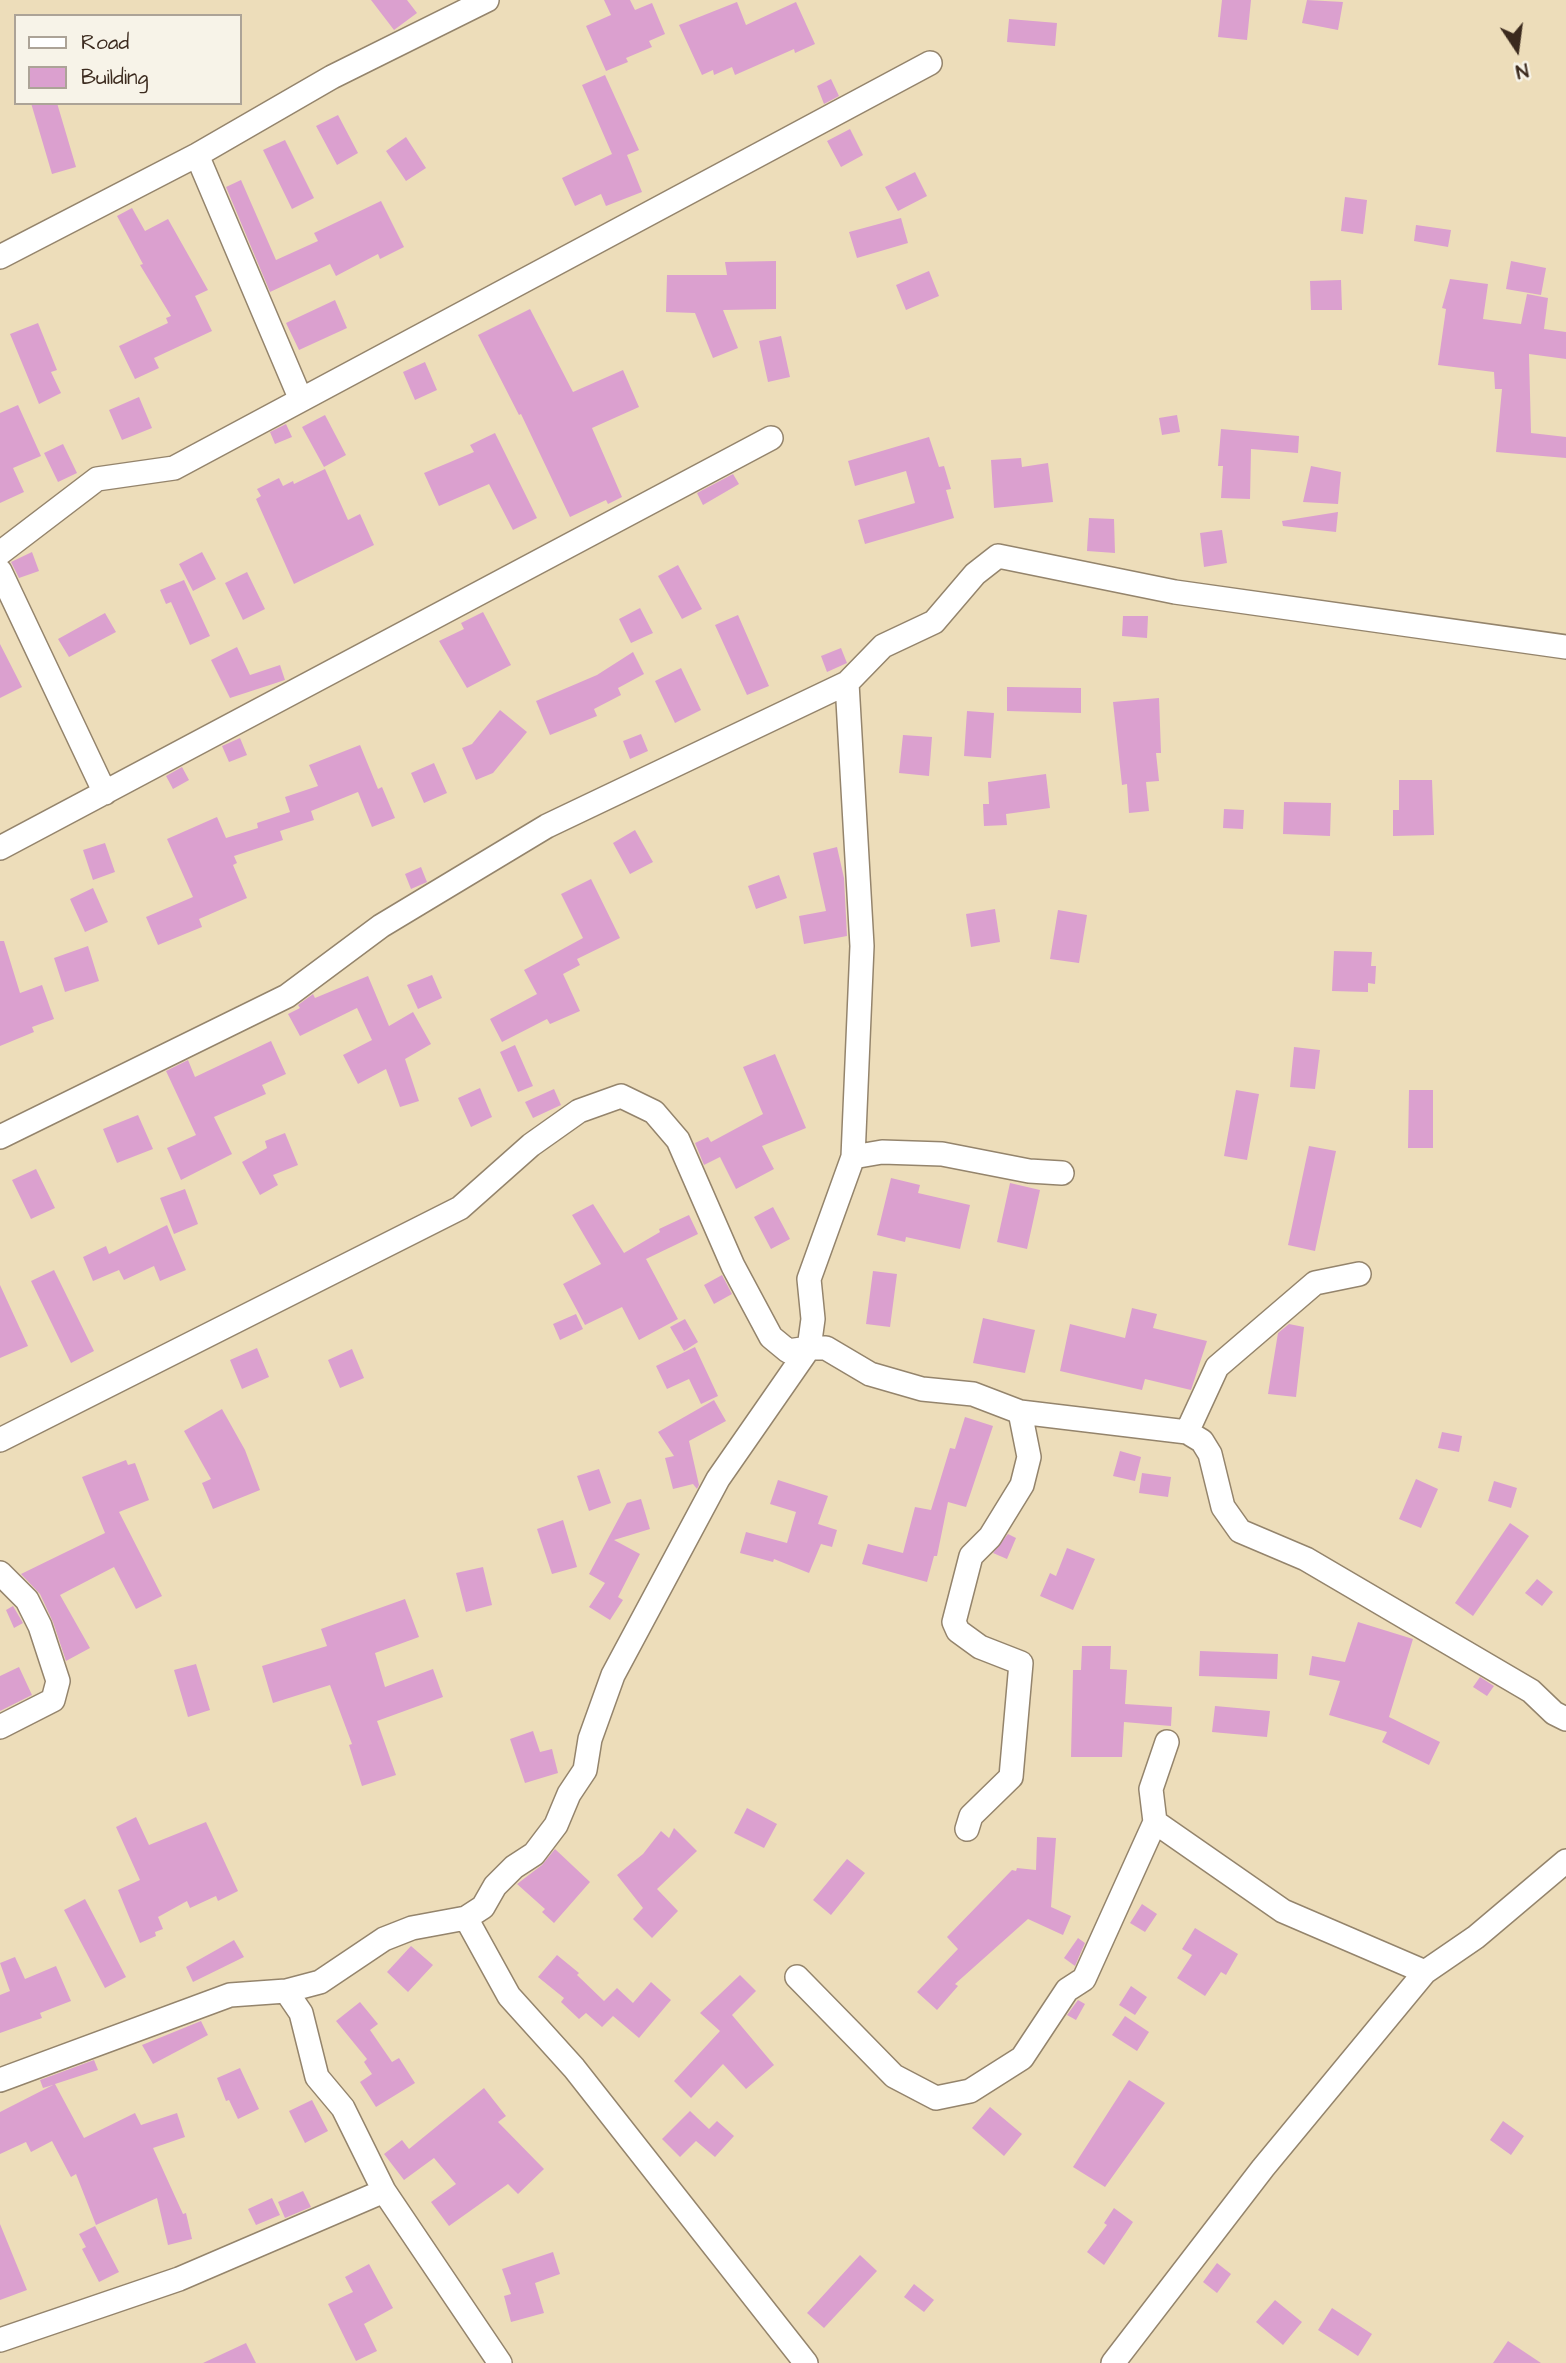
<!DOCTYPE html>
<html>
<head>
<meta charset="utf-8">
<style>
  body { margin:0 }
  #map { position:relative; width:1566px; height:2363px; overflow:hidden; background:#edddba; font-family:"Architects Daughter",sans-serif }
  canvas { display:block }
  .legend { position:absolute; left:14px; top:14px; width:228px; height:91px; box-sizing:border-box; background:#f7f3e8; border:2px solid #aca397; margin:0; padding:9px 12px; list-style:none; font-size:21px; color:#3b2a1e }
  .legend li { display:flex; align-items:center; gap:14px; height:35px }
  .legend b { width:35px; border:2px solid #aca397 }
  .north { position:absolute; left:1482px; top:14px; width:70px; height:70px; -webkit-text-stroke:5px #f7f3e8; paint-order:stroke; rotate:167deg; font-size:19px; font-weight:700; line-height:28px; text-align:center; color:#3b2a1e }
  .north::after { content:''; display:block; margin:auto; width:24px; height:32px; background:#3b2a1e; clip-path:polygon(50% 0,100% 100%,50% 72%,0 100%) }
</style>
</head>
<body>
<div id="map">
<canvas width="1566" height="2363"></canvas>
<ul class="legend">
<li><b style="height:9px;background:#fff"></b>Road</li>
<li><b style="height:19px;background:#dba0cf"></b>Building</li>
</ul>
<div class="north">N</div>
</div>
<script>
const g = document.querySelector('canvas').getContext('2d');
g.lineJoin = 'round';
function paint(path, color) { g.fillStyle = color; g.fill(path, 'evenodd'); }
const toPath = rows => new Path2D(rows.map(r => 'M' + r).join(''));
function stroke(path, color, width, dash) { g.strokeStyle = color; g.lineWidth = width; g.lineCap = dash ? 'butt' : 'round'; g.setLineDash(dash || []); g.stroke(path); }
paint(toPath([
  [371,0,407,0,417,13,394,30],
  [604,0,630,0,635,10,652,3,665,34,649,41,652,47,626,58,628,62,606,71,586,26,611,15],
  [1222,0,1251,0,1247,40,1218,37],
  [1307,0,1343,2,1338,30,1302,23],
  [737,2,746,25,796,2,815,44,795,53,794,49,735,75,732,67,714,75,713,70,702,75,679,25],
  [1009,19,1057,23,1055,46,1007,42],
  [605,75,639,150,627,155,642,192,606,206,601,194,575,206,562,178,612,154,582,85],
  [831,79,839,96,824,104,817,86],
  [31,103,57,103,76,167,52,174],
  [338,115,358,153,337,165,316,126],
  [850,129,863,155,841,167,827,141],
  [406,137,426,168,406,181,386,151],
  [285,140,314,198,292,209,263,150],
  [915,172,927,196,898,211,885,187],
  [241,180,276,260,318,241,314,233,381,201,404,247,380,259,378,254,336,276,330,264,270,292,226,187],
  [1345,197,1367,200,1363,234,1341,231],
  [132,208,145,231,168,219,208,290,195,296,212,331,154,358,159,368,135,379,119,346,168,323,166,318,171,316,140,265,143,264,117,216],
  [901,218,908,243,857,258,849,232],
  [1416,225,1451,230,1448,247,1414,241],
  [776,261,776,309,723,310,738,348,713,358,695,313,666,312,667,275,727,275,725,262],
  [1511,261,1546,268,1541,295,1506,289],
  [929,271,939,296,906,310,896,285],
  [1450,279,1488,284,1483,319,1521,324,1527,294,1548,298,1544,329,1566,332,1566,359,1529,354,1531,433,1566,437,1566,458,1496,452,1502,389,1495,389,1494,372,1438,365,1446,309,1442,308],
  [1341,280,1342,310,1311,310,1310,281],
  [335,300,347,328,299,350,286,323],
  [530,309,573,392,623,370,639,407,592,428,622,497,608,504,606,500,570,517,521,414,519,415,478,335],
  [38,323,57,370,51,372,61,393,39,404,10,334],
  [781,336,790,377,768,382,759,341],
  [425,362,437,390,415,400,403,372],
  [139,397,152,428,122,440,109,410],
  [18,405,41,456,13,468,24,492,0,503,0,413],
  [325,415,346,455,324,467,302,427],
  [1177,415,1180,432,1162,435,1159,418],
  [286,424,292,437,275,444,270,432],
  [1221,429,1299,436,1298,453,1251,449,1250,499,1221,498,1223,466,1218,466],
  [495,433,537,518,513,530,489,484,439,506,424,473,474,452,470,445],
  [929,437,939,467,944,466,951,489,946,490,954,518,865,544,858,520,915,503,906,471,855,486,848,461],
  [63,444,77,473,58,482,44,453],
  [1021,458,1022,467,1048,463,1053,502,994,508,991,460],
  [1311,466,1341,472,1338,504,1303,502],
  [325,469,348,520,360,514,374,545,294,584,256,499,261,496,257,489,279,478,283,486,293,481,294,484],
  [733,474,739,484,703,505,697,493],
  [1338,512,1336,532,1283,526,1282,521],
  [1089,518,1114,519,1115,553,1087,551],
  [1222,530,1227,563,1204,567,1200,533],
  [32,552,39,571,19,578,11,562],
  [202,552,216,579,193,591,179,564],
  [678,565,702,609,682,619,658,576],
  [247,572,265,609,243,620,225,583],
  [184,580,210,636,190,645,171,602,166,604,160,590],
  [640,608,653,633,631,643,619,619],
  [483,612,511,665,467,688,439,641,464,629,461,623],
  [105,613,116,632,69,657,58,639],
  [738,615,769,686,747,695,715,625],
  [1123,616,1148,616,1147,638,1122,636],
  [0,644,22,687,0,698],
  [237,647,250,675,280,665,285,680,230,698,211,660],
  [841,648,847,663,827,672,821,656],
  [633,652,644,674,618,688,621,695,594,709,597,716,550,735,536,701,597,675],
  [681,668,701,710,675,723,655,681],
  [1007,687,1081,688,1081,713,1007,711],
  [1159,698,1161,753,1156,753,1159,781,1146,782,1149,811,1129,813,1127,784,1122,785,1113,702],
  [500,710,527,732,493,773,476,780,462,748,472,744],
  [967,711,994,713,991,758,964,756],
  [641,734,648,751,630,759,623,741],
  [903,735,932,737,929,776,899,773],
  [240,738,247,755,229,762,222,746],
  [360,745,378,789,382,787,395,818,372,827,358,792,311,811,314,820,280,831,283,840,234,856,237,863,233,865,247,898,199,919,202,927,158,945,146,917,193,897,167,839,217,817,226,838,258,828,257,823,290,812,285,797,318,786,309,765],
  [434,763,447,793,424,803,411,773],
  [182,767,189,780,173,789,166,776],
  [1046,774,1050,808,1006,814,1007,825,984,826,983,804,989,804,988,782],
  [1399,780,1432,780,1434,835,1393,836,1393,810,1399,810],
  [1284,802,1331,803,1330,836,1283,834],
  [1224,809,1244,810,1243,829,1223,828],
  [635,830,653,862,630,874,613,843],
  [105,843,115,872,93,880,83,850],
  [837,847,844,878,847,936,804,944,799,916,826,911,813,853],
  [421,867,427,882,411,889,405,874],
  [779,875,787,898,756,909,748,886],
  [591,879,620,938,577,959,580,965,563,974,580,1011,550,1024,547,1019,502,1042,490,1019,537,994,524,970,583,938,561,894],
  [93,888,108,922,85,932,70,899],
  [995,909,1000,942,971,947,966,914],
  [1058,910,1087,915,1079,963,1050,959],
  [0,941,4,941,20,993,42,985,54,1019,32,1027,34,1032,0,1046],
  [88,946,99,981,65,992,54,958],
  [1334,951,1372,952,1371,966,1376,966,1375,984,1368,983,1368,992,1332,991],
  [432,975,442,998,418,1009,407,985],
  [368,976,389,1026,413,1012,431,1044,405,1059,419,1101,400,1107,386,1069,358,1084,343,1055,372,1040,357,1008,300,1036,288,1014,300,1008,298,1005,313,994,315,998],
  [271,1041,286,1074,262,1085,266,1094,214,1117,232,1154,181,1180,167,1148,196,1135,166,1071,188,1060,195,1077],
  [515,1045,533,1086,518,1092,500,1052],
  [1294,1047,1320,1050,1315,1089,1290,1087],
  [775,1054,806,1128,762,1146,774,1169,736,1189,720,1157,704,1165,695,1143,708,1137,711,1142,763,1114,743,1067],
  [480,1088,492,1117,471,1127,458,1098],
  [554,1089,561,1105,533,1118,525,1102],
  [1236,1090,1259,1094,1247,1160,1224,1156],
  [1409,1090,1433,1090,1433,1148,1408,1148],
  [138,1115,153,1149,117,1163,103,1129],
  [285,1133,298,1165,273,1175,278,1185,260,1195,242,1162,267,1148,265,1141],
  [1309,1146,1336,1151,1315,1251,1288,1245],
  [36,1169,55,1208,31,1219,12,1180],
  [891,1178,920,1185,918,1193,970,1205,960,1249,906,1237,905,1242,877,1235],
  [1010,1183,1040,1190,1027,1249,997,1242],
  [185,1189,198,1224,174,1234,160,1198],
  [593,1204,624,1253,660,1232,659,1229,689,1215,698,1234,646,1259,678,1319,639,1340,622,1307,585,1325,563,1284,601,1264,572,1215],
  [773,1207,790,1239,771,1249,754,1217],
  [167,1225,186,1270,160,1281,154,1266,124,1280,119,1270,93,1281,83,1257,106,1246,109,1254],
  [54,1270,94,1351,71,1363,31,1281],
  [873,1271,897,1274,890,1327,866,1324],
  [722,1275,732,1294,714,1304,704,1285],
  [0,1285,28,1346,0,1358],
  [1132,1308,1157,1314,1153,1328,1207,1341,1191,1390,1145,1379,1142,1390,1060,1371,1070,1324,1125,1338],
  [576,1314,583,1329,560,1340,553,1324],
  [983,1318,1035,1330,1025,1373,973,1363],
  [685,1319,698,1342,684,1351,670,1327],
  [1289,1324,1304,1327,1296,1397,1268,1394,1278,1333],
  [695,1347,718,1396,701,1404,689,1379,667,1389,656,1366],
  [257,1348,269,1377,242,1389,230,1360],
  [352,1349,364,1378,340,1388,328,1360],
  [714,1400,726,1421,689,1441,699,1485,697,1489,693,1484,673,1489,665,1458,674,1456,658,1432],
  [222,1409,245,1450,260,1490,213,1509,202,1483,211,1479,184,1431],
  [965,1417,993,1426,966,1507,948,1502,937,1556,934,1556,927,1582,862,1564,868,1544,903,1553,915,1507,931,1510,950,1448,955,1449],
  [1442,1432,1462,1436,1459,1452,1438,1448],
  [1120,1451,1141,1457,1135,1481,1113,1476],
  [126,1460,128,1465,135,1463,149,1500,119,1512,162,1596,136,1609,114,1567,60,1595,90,1648,66,1661,53,1622,40,1594,21,1574,105,1533,82,1477],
  [599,1469,611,1503,589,1511,577,1476],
  [1142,1473,1171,1477,1168,1497,1139,1493],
  [1416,1479,1438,1489,1421,1528,1399,1519],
  [778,1480,828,1496,818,1524,837,1530,832,1547,821,1544,809,1573,774,1559,773,1562,740,1553,746,1532,787,1543,796,1512,770,1504],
  [1494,1481,1517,1488,1511,1508,1488,1501],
  [641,1499,650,1529,614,1540,640,1554,618,1597,623,1600,610,1620,589,1607,605,1583,589,1574,627,1503],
  [563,1520,577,1567,552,1574,537,1529],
  [1510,1523,1529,1536,1473,1616,1455,1603],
  [1008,1534,1016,1538,1007,1559,993,1553],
  [1067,1548,1095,1559,1073,1610,1040,1596,1050,1573,1056,1576],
  [483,1567,492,1605,466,1612,456,1573],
  [1537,1579,1553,1592,1542,1606,1525,1593],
  [405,1599,419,1637,375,1653,385,1687,433,1669,443,1697,377,1721,396,1775,362,1786,349,1745,352,1744,330,1685,273,1703,262,1666,327,1646,321,1629],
  [13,1606,23,1623,14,1628,6,1610],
  [1358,1622,1413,1639,1389,1717,1440,1742,1429,1765,1382,1742,1387,1732,1329,1715,1340,1681,1309,1675,1312,1656,1345,1662],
  [1082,1646,1111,1646,1110,1669,1127,1670,1125,1704,1172,1707,1171,1726,1124,1722,1122,1757,1071,1757,1073,1670,1081,1670],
  [1200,1651,1278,1654,1277,1679,1199,1676],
  [196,1664,210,1710,188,1717,174,1670],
  [19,1667,32,1695,0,1711,0,1676],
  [1480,1677,1494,1686,1487,1696,1473,1687],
  [1215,1706,1270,1711,1267,1737,1212,1732],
  [533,1731,540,1752,552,1749,558,1773,525,1783,510,1739],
  [747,1808,777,1824,764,1848,734,1833],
  [136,1817,149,1845,206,1822,238,1891,218,1901,216,1896,190,1908,187,1901,158,1917,163,1929,155,1932,156,1936,140,1943,118,1890,140,1880,116,1827],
  [674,1828,697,1851,657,1889,678,1911,652,1938,633,1919,643,1908,617,1875,643,1854,661,1831,669,1838],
  [1037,1837,1056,1838,1051,1907,1071,1916,1063,1935,1028,1919,955,1984,958,1986,937,2010,917,1992,958,1949,947,1937,1012,1870,1016,1871,1017,1868,1036,1870],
  [555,1849,590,1882,554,1923,542,1912,545,1909,517,1884,542,1865],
  [847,1859,865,1873,831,1915,813,1900],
  [85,1899,126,1977,105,1988,64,1910],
  [1142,1904,1157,1914,1145,1932,1130,1923],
  [1195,1928,1238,1954,1226,1975,1221,1972,1205,1996,1177,1978,1192,1955,1182,1949],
  [1078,1938,1085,1943,1075,1966,1064,1958],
  [234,1940,244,1957,193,1982,186,1967],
  [411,1946,433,1965,408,1992,387,1972],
  [557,1955,579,1973,577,1975,604,2001,617,1988,633,2003,651,1982,671,2000,639,2038,613,2016,602,2027,586,2013,579,2019,561,2002,564,1998,538,1977],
  [15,1957,25,1979,56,1966,71,2001,40,2013,42,2018,0,2033,0,1995,10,1991,0,1963],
  [740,1975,756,1991,732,2015,774,2065,746,2089,723,2064,691,2098,674,2081,720,2031,700,2013],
  [1131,1986,1147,1997,1135,2015,1119,2005],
  [1078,2000,1085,2004,1076,2020,1067,2015],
  [360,2002,378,2024,370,2030,392,2062,399,2058,415,2083,376,2107,360,2082,372,2074,364,2062,367,2059,336,2021],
  [1125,2016,1149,2032,1137,2051,1112,2035],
  [201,2021,208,2035,153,2064,142,2045],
  [94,2060,98,2070,55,2084,84,2138,135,2113,141,2125,177,2113,185,2137,153,2148,183,2214,186,2213,192,2239,168,2245,157,2198,96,2225,76,2174,71,2177,52,2141,31,2152,26,2142,0,2154,0,2112,53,2085,43,2088,40,2080],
  [240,2068,259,2109,238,2119,229,2100,226,2101,217,2078],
  [1129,2080,1165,2103,1105,2187,1073,2167],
  [484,2088,506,2116,498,2122,544,2169,518,2194,508,2184,449,2226,431,2202,456,2184,434,2158,404,2180,384,2154,402,2140,409,2149],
  [312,2100,328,2131,305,2143,289,2111],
  [990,2107,1022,2134,1004,2156,972,2128],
  [690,2111,709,2129,717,2121,734,2136,715,2157,696,2141,680,2157,662,2139],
  [1503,2121,1524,2136,1511,2155,1490,2140],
  [303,2191,311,2207,285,2218,278,2202],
  [272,2198,280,2215,256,2225,248,2209],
  [1114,2208,1133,2222,1104,2265,1087,2252,1107,2225,1104,2223],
  [0,2224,27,2290,0,2300],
  [95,2226,119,2272,99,2282,82,2249,86,2247,79,2234],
  [553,2252,560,2274,535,2283,544,2313,511,2322,504,2296,511,2294,502,2269],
  [860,2255,877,2271,824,2328,807,2313],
  [1217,2263,1231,2274,1217,2293,1203,2282],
  [369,2264,393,2308,364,2324,377,2351,356,2361,328,2304,353,2292,345,2277],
  [914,2284,934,2300,924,2312,904,2297],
  [1275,2300,1302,2322,1283,2345,1256,2322],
  [1332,2308,1372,2334,1358,2356,1318,2330],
  [1508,2341,1541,2363,1493,2363],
  [246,2343,256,2363,203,2363]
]), '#dba0cf');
const minor = toPath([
  [197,155,301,400],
  [0,257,197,155,332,77,487,0],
  [0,553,97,479,174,468,930,63],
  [0,571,105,793],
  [847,683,862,946,853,1157,809,1279,813,1319,809,1348,826,1348,870,1374,922,1389,973,1394,1020,1412,1187,1432,1202,1441,1210,1454,1223,1507,1240,1531,1306,1559,1531,1691,1554,1713,1566,1719],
  [0,848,771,438],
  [0,1137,287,996,381,926,547,826,847,683,883,646,934,622,975,574,998,556,1175,592,1566,647],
  [853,1157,882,1152,942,1154,1029,1171,1062,1173],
  [1187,1432,1217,1367,1315,1283,1359,1274],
  [0,1440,460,1208,531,1145,579,1111,621,1096,654,1112,678,1140,733,1266,771,1337,788,1351,809,1348,718,1479,613,1675,590,1739,585,1770,569,1794,556,1825,534,1854,514,1867,495,1886,483,1907,466,1918,412,1928,384,1939,320,1982,286,1991,301,2013,317,2077,343,2108,384,2191,500,2363],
  [0,1573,27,1600,40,1626,58,1681,53,1700,0,1727],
  [1167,1742,1151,1789,1155,1822,1283,1911,1425,1972],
  [967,1829,971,1816,1011,1777,1021,1663,980,1647,958,1631,954,1622,971,1556,990,1537,1022,1485,1029,1457,1020,1412],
  [466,1918,509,1996,574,2068,806,2363],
  [797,1977,894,2076,936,2098,970,2091,1022,2058,1067,1990,1084,1979,1155,1822],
  [0,2080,230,1995,286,1991],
  [0,2340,179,2279,384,2191],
  [1113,2363,1263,2168,1425,1972,1476,1937,1566,1861]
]);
stroke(minor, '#94846c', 26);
stroke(minor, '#fff', 23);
</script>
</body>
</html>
